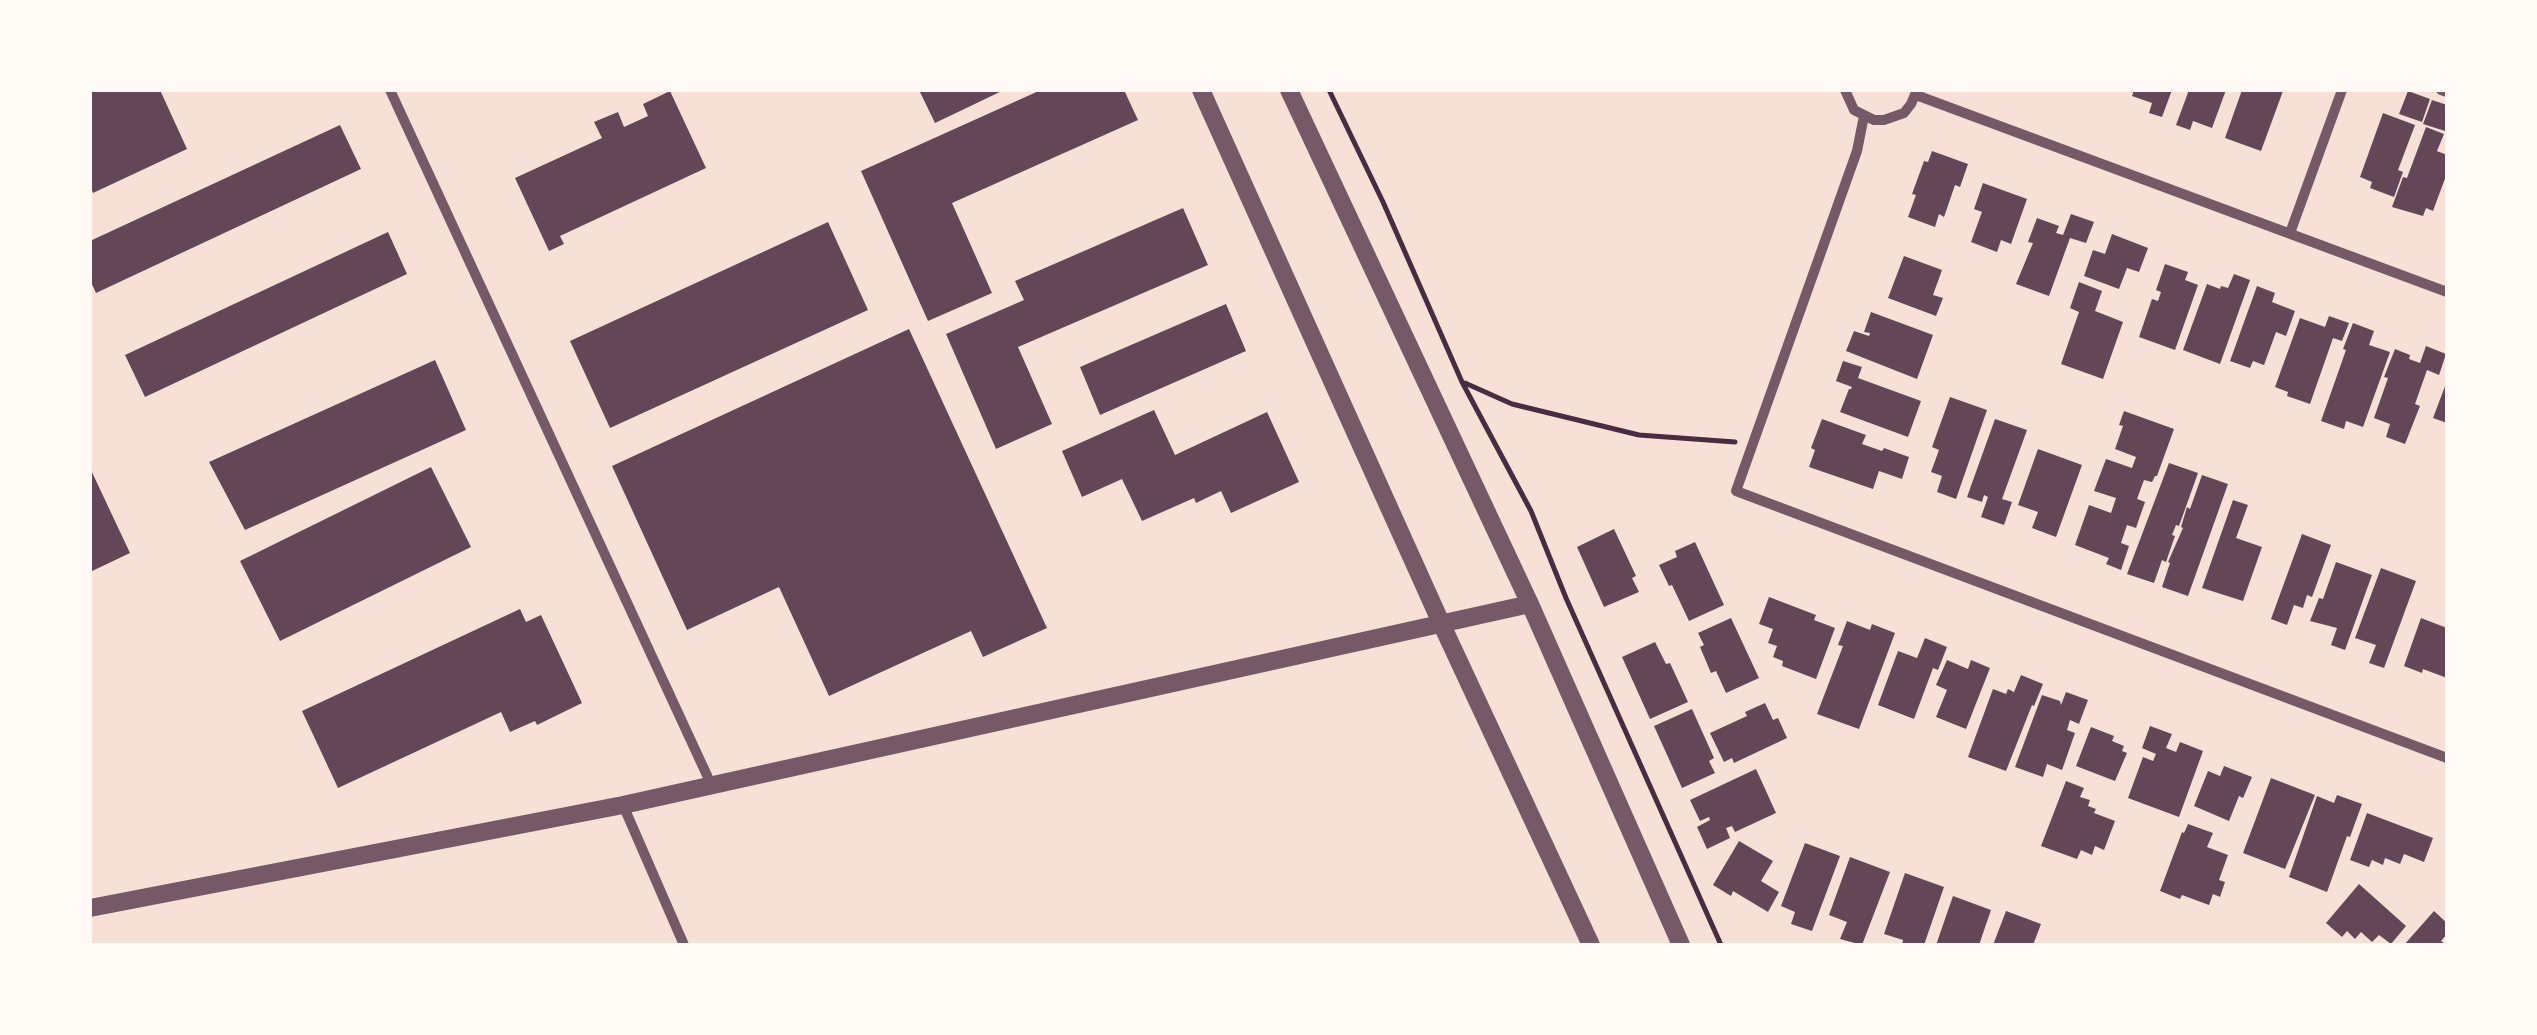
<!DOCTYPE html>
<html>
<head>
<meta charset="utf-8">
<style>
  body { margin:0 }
  #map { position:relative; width:2537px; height:1035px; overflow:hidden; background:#f7e1d7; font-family:"Source Sans 3",sans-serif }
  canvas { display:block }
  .frame { position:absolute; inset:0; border:92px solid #fffaf5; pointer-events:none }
</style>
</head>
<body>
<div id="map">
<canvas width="2537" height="1035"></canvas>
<div class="frame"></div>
</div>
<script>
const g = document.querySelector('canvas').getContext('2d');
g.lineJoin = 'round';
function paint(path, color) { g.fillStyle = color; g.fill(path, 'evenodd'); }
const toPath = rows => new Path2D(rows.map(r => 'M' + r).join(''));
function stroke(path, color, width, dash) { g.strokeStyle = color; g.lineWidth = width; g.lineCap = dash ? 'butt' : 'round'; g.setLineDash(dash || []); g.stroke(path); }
paint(toPath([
  [90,90,160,90,187,149,93,193,90,185],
  [919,90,1004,90,935,123],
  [1041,90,1124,90,1138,120,952,203,992,293,928,321,861,171],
  [2134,90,2172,90,2162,117,2149,113,2152,103,2132,96],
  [2189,90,2226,90,2212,128,2193,121,2190,130,2176,125],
  [2242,90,2283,91,2261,151,2225,138],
  [670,91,706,168,560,236,564,244,549,251,515,178,602,138,594,122,618,112,624,127,648,116,643,104],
  [2408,91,2430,99,2422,122,2399,114],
  [2432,100,2447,105,2445,131,2423,124],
  [2383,113,2415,125,2398,170,2403,172,2394,197,2370,188,2372,182,2360,177],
  [340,125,361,169,96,293,90,280,90,241],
  [2426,127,2444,134,2437,151,2447,155,2447,173,2433,211,2426,208,2423,216,2392,207,2403,177,2407,178],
  [1932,151,1968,164,1960,187,1955,185,1944,217,1939,214,1935,227,1908,217,1916,195,1912,194,1924,161,1928,162],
  [1983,183,2027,199,2011,244,2001,240,1997,252,1971,242,1982,212,1974,209],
  [1183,208,1208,265,1018,347,1052,424,996,449,946,334,1024,300,1015,281],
  [2071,214,2094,222,2086,243,2070,238,2049,296,2016,284,2033,243,2028,242,2037,218,2059,226,2056,233,2063,235],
  [828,222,868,310,610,428,570,341],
  [388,232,407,274,145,397,125,355],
  [2112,234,2148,248,2139,272,2127,268,2119,289,2084,276,2093,250,2105,254],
  [1904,256,1942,270,1933,295,1943,298,1936,316,1888,298],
  [2165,264,2188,272,2185,280,2198,285,2175,350,2139,337,2152,299,2158,301,2161,292,2156,290],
  [2234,274,2250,280,2220,364,2183,350,2207,284,2220,289,2221,286,2228,288],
  [2079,282,2102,291,2095,311,2123,322,2103,379,2061,364,2079,312,2070,308],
  [2257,286,2275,293,2272,302,2295,311,2286,336,2276,332,2264,365,2253,361,2250,368,2230,361],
  [1226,304,1246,351,1100,415,1080,367],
  [1871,312,1933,335,1917,379,1846,351,1854,331,1869,336,1870,333,1864,332],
  [2329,316,2349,323,2342,341,2333,338,2310,404,2287,396,2288,392,2275,387,2300,318,2325,327],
  [2353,323,2374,331,2369,345,2390,352,2363,427,2346,421,2344,429,2321,421,2346,350,2343,349],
  [909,329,1047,628,983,657,971,631,829,696,779,587,687,630,612,466],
  [2426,346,2446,354,2439,375,2427,370,2415,404,2420,406,2405,444,2386,437,2390,424,2374,418,2388,378,2384,377,2395,349,2410,355,2409,359,2420,363],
  [435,360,466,430,245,530,209,462],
  [1843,361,1862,367,1858,378,1921,401,1908,437,1840,412,1849,389,1851,389,1852,387,1836,381],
  [2447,381,2447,423,2433,418],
  [1950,397,1987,410,1956,499,1937,492,1942,476,1931,472,1939,450,1932,447],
  [1154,410,1175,455,1267,412,1299,482,1231,513,1221,491,1196,503,1194,498,1142,521,1122,479,1082,497,1062,451],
  [2124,411,2174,429,2157,476,2155,476,2152,482,2144,480,2137,499,2145,502,2136,528,2127,525,2121,543,2129,546,2121,570,2106,564,2109,558,2075,545,2089,505,2111,513,2116,498,2094,491,2106,459,2132,468,2136,457,2115,449,2123,426,2119,425],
  [1822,419,1866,435,1862,444,1882,451,1884,448,1909,457,1902,479,1879,471,1873,489,1809,467,1815,450,1811,448],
  [1995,419,2027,430,2002,499,2012,502,2004,525,1981,517,1988,497,1984,495,1982,502,1967,497],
  [2038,449,2082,465,2056,537,2032,528,2038,512,2018,505],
  [2169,463,2198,473,2179,526,2176,525,2172,535,2175,536,2166,562,2162,560,2154,583,2127,574],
  [431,467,471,547,280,641,240,561],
  [90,468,130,553,90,572],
  [2202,475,2228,484,2188,596,2162,587,2170,563,2168,562,2183,528,2181,527,2187,507,2190,509],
  [2233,500,2248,505,2236,538,2262,547,2243,601,2202,588],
  [1614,529,1636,576,1632,578,1639,592,1604,607,1577,547],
  [2302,534,2331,545,2312,597,2307,595,2303,608,2294,605,2287,625,2271,619],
  [1695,542,1724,605,1689,621,1672,585,1669,586,1659,565,1677,557,1675,551],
  [2336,562,2372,575,2345,650,2331,645,2337,628,2310,621,2319,598,2323,599],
  [2381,568,2416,581,2384,668,2369,663,2376,645,2355,638],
  [1769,597,1816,615,1814,620,1835,628,1816,679,1782,666,1783,661,1773,657,1777,646,1768,643,1773,629,1759,624],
  [520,609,526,622,541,615,582,703,537,725,535,721,510,732,501,712,338,788,302,711],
  [1731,618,1759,678,1726,693,1716,671,1711,673,1700,647,1704,645,1698,633],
  [2421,618,2447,628,2447,678,2423,669,2422,673,2404,666],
  [1847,621,1870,630,1872,624,1895,633,1859,729,1817,714,1843,646,1838,645],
  [1925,638,1947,647,1938,670,1933,668,1914,719,1878,705,1898,651,1917,658],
  [1655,642,1666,664,1670,663,1688,702,1650,719,1622,657],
  [1947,660,1968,669,1971,660,1990,668,1966,729,1936,717,1947,690,1936,685],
  [2021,675,2043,684,2034,706,2032,705,2006,771,1968,757,1993,689,2006,694,2008,689,2014,692],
  [2066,692,2088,700,2079,724,2070,720,2067,730,2075,733,2062,770,2047,764,2043,777,2015,767,2042,695,2060,701,2061,705],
  [1765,703,1773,720,1778,718,1787,738,1734,763,1732,758,1724,762,1710,733,1747,716,1745,712],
  [1692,709,1714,758,1709,761,1715,773,1682,788,1654,726],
  [2150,726,2172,734,2166,748,2176,752,2180,742,2203,751,2179,817,2128,798,2143,757,2153,761,2156,754,2142,748],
  [2091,727,2114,736,2112,741,2124,746,2122,751,2127,753,2115,781,2076,766],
  [2224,766,2252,777,2243,798,2239,796,2229,821,2194,806,2208,771,2220,776],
  [1756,769,1776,813,1735,832,1732,826,1726,828,1730,838,1707,849,1697,827,1710,820,1709,817,1700,821,1690,800],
  [2271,778,2315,795,2285,869,2243,853],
  [2066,781,2084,788,2080,797,2090,800,2088,806,2096,809,2094,813,2115,821,2104,850,2095,846,2092,855,2081,850,2077,859,2041,846],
  [2337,795,2362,804,2350,837,2347,836,2327,892,2289,877,2317,796,2334,803],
  [2367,813,2433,838,2424,862,2404,854,2400,864,2385,858,2383,865,2372,860,2369,867,2350,860],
  [2188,824,2213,833,2207,847,2228,855,2219,880,2225,882,2220,897,2213,894,2209,905,2182,895,2180,899,2160,891,2182,832,2184,833],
  [1739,841,1773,861,1761,881,1779,892,1768,912,1733,891,1731,896,1713,885],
  [1805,843,1840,856,1812,931,1791,924,1795,912,1781,906],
  [1850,857,1890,872,1862,945,1840,939,1847,922,1829,915],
  [1905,873,1944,887,1924,945,1902,945,1903,940,1884,934],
  [2359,884,2406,926,2391,944,2379,935,2372,942,2361,932,2355,939,2347,931,2342,937,2326,923],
  [1953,896,1991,910,1979,945,1936,945],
  [2006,911,2041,924,2033,945,1993,945],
  [2434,911,2447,923,2447,934,2441,941,2447,945,2404,945]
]), '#644757');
stroke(toPath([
  [1329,90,1383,202,1462,382,1531,511,1566,598,1721,945],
  [1465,383,1512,404,1639,435,1735,442]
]), '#4a2c40', 5);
stroke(toPath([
  [390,90,711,784],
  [1845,90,1854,110,1874,120,1884,120,1904,113,1911,104,1917,90],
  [2441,90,2447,92],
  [1916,95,2447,292],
  [1864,116,1857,151,1736,491,2447,758],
  [2290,233,2342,90],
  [623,805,684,945]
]), '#755966', 10);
stroke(toPath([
  [1201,90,1442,625,1591,945],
  [1289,90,1530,604,1681,945],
  [90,908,623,805,1530,604]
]), '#755966', 18);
</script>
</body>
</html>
